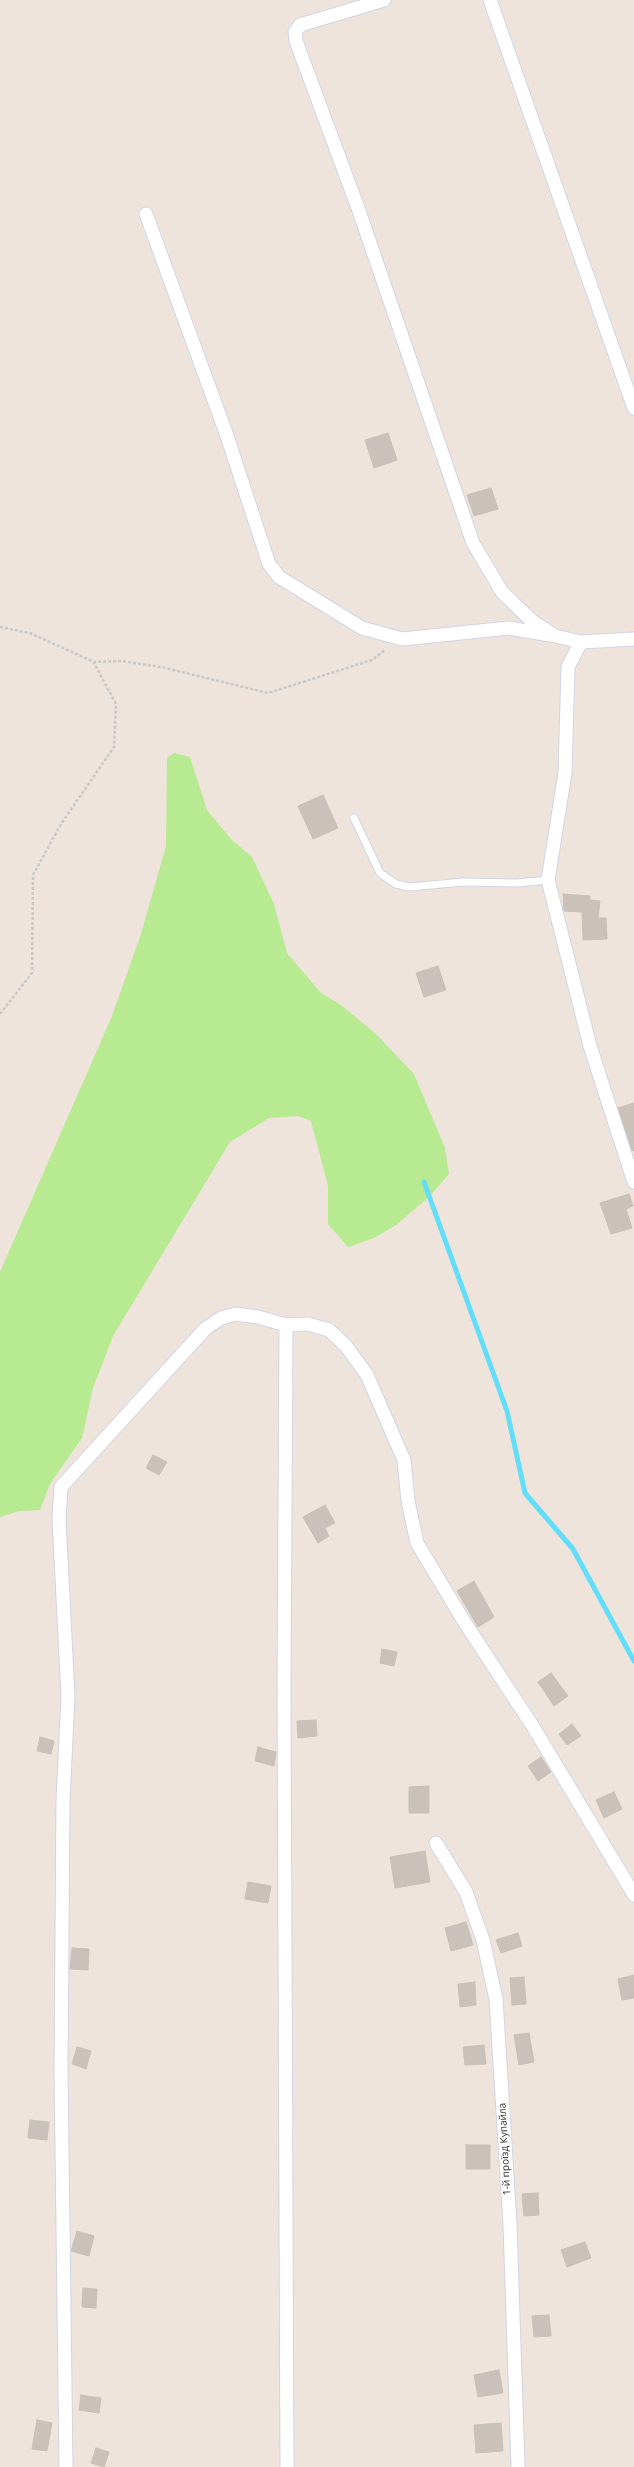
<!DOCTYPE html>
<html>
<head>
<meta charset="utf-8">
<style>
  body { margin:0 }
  canvas { display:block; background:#eee4db }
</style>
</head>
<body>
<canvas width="634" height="2467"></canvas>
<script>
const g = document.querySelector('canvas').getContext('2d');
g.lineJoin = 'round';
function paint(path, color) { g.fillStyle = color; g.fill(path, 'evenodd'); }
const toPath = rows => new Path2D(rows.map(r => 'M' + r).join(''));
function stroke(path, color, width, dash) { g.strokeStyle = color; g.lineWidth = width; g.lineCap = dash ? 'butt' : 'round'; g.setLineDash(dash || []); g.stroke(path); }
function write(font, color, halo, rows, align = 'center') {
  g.font = font + ' "Open Sans",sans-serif'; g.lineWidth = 3; g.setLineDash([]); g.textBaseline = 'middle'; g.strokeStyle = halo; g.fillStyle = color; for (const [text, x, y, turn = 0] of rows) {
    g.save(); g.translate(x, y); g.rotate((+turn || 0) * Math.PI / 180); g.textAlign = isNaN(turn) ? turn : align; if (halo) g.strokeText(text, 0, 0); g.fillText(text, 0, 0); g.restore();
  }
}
paint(toPath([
  [174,753,190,757,207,810,232,840,252,857,274,904,287,953,321,993,341,1005,376,1034,414,1074,445,1148,449,1174,430,1196,396,1225,374,1238,348,1247,328,1224,328,1186,311,1121,298,1116,269,1118,230,1142,113,1336,93,1388,82,1438,50,1484,40,1510,19,1511,0,1517,0,1272,112,1016,141,934,166,846,167,758]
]), '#b7ea91');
stroke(toPath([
  [424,1182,507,1411,525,1493,573,1549,634,1661]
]), '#63defa', 5);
const building = toPath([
  [388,433,397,460,374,468,365,440,388,433],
  [491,488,498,509,474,516,467,495,491,488],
  [323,795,338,828,313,839,298,806,323,795],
  [563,894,590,896,590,900,600,901,598,918,606,918,607,939,583,940,582,912,564,911,563,894],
  [438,966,446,990,424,997,416,973,438,966],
  [634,1103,634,1150,632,1151,618,1108,634,1103],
  [629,1194,633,1206,626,1209,632,1228,611,1234,600,1203,629,1194],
  [153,1455,167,1462,159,1475,146,1468,153,1455],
  [325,1505,335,1523,325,1528,329,1536,318,1543,303,1517,325,1505],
  [474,1581,494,1617,478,1627,457,1591,474,1581],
  [382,1649,397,1652,394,1666,380,1663,382,1649],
  [551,1673,568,1696,554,1706,538,1682,551,1673],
  [316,1720,317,1736,298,1738,297,1721,316,1720],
  [572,1724,581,1736,567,1745,559,1734,572,1724],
  [40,1737,54,1741,51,1754,37,1751,40,1737],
  [258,1747,276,1752,274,1766,255,1761,258,1747],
  [541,1757,551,1772,538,1781,528,1766,541,1757],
  [429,1786,429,1813,409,1813,409,1787,429,1786],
  [614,1792,622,1809,604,1818,596,1800,614,1792],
  [425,1851,430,1882,395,1888,390,1857,425,1851],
  [248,1882,271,1886,268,1903,245,1899,248,1882],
  [466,1922,473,1945,451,1951,445,1928,466,1922],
  [518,1933,522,1946,501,1953,496,1940,518,1933],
  [72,1948,89,1949,88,1970,70,1969,72,1948],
  [634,1975,634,1998,622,2000,618,1979,634,1975],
  [524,1977,526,2004,512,2005,510,1978,524,1977],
  [475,1982,476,2005,460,2007,458,1984,475,1982],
  [529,2033,534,2062,519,2065,514,2035,529,2033],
  [484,2045,486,2064,465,2065,463,2047,484,2045],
  [77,2047,91,2051,86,2069,72,2064,77,2047],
  [30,2120,49,2122,47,2140,28,2138,30,2120],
  [466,2145,490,2145,490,2169,466,2169,466,2145],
  [538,2193,539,2215,524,2216,522,2194,538,2193],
  [77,2231,94,2236,89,2256,71,2251,77,2231],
  [585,2242,591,2258,567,2267,561,2250,585,2242],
  [83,2288,97,2289,96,2308,82,2307,83,2288],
  [549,2315,551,2336,534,2337,532,2316,549,2315],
  [499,2370,503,2393,478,2397,474,2375,499,2370],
  [81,2395,101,2398,99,2413,79,2410,81,2395],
  [37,2420,52,2423,47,2451,32,2449,37,2420],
  [501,2423,503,2451,476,2453,474,2425,501,2423],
  [96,2448,109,2452,104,2467,91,2463,96,2448]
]);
paint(building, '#c9c1ba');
stroke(building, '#c9c0b4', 1);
const lane = toPath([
  [354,818,380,873,396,884,409,887,464,882,517,883,548,880]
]);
const street = toPath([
  [384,0,300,25,295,32,296,41,358,208,473,543,502,592,532,621,555,636,581,642,634,639],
  [490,0,634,408],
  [146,214,226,433,269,564,279,577,362,628,402,639,509,628,550,635],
  [581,642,568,667,565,773,548,880,590,1046,634,1182],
  [436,1843,466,1892,483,1940,496,1999,510,2224,518,2467],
  [66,2467,61,2069,63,1801,68,1696,59,1519,61,1487,205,1329,221,1318,236,1314,258,1317,286,1325],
  [287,2467,284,1689,286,1325,308,1324,329,1330,346,1346,367,1375,404,1460,408,1501,417,1543,465,1623,532,1725,634,1895]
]);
stroke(lane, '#d0d5e5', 9);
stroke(street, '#d0d5e5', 15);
stroke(toPath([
  [0,627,30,633,94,662,122,661,161,667,268,693,372,660,385,650],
  [0,1014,32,973,33,875,61,824,114,747,116,704,94,663]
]), '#c8c8c8', 2.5, [3, 2]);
stroke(lane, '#fff', 7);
stroke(street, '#fff', 13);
write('10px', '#2a2a2a', '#fff', [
  ["1-й проїзд Купайла",505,2149,-93]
]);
</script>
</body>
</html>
